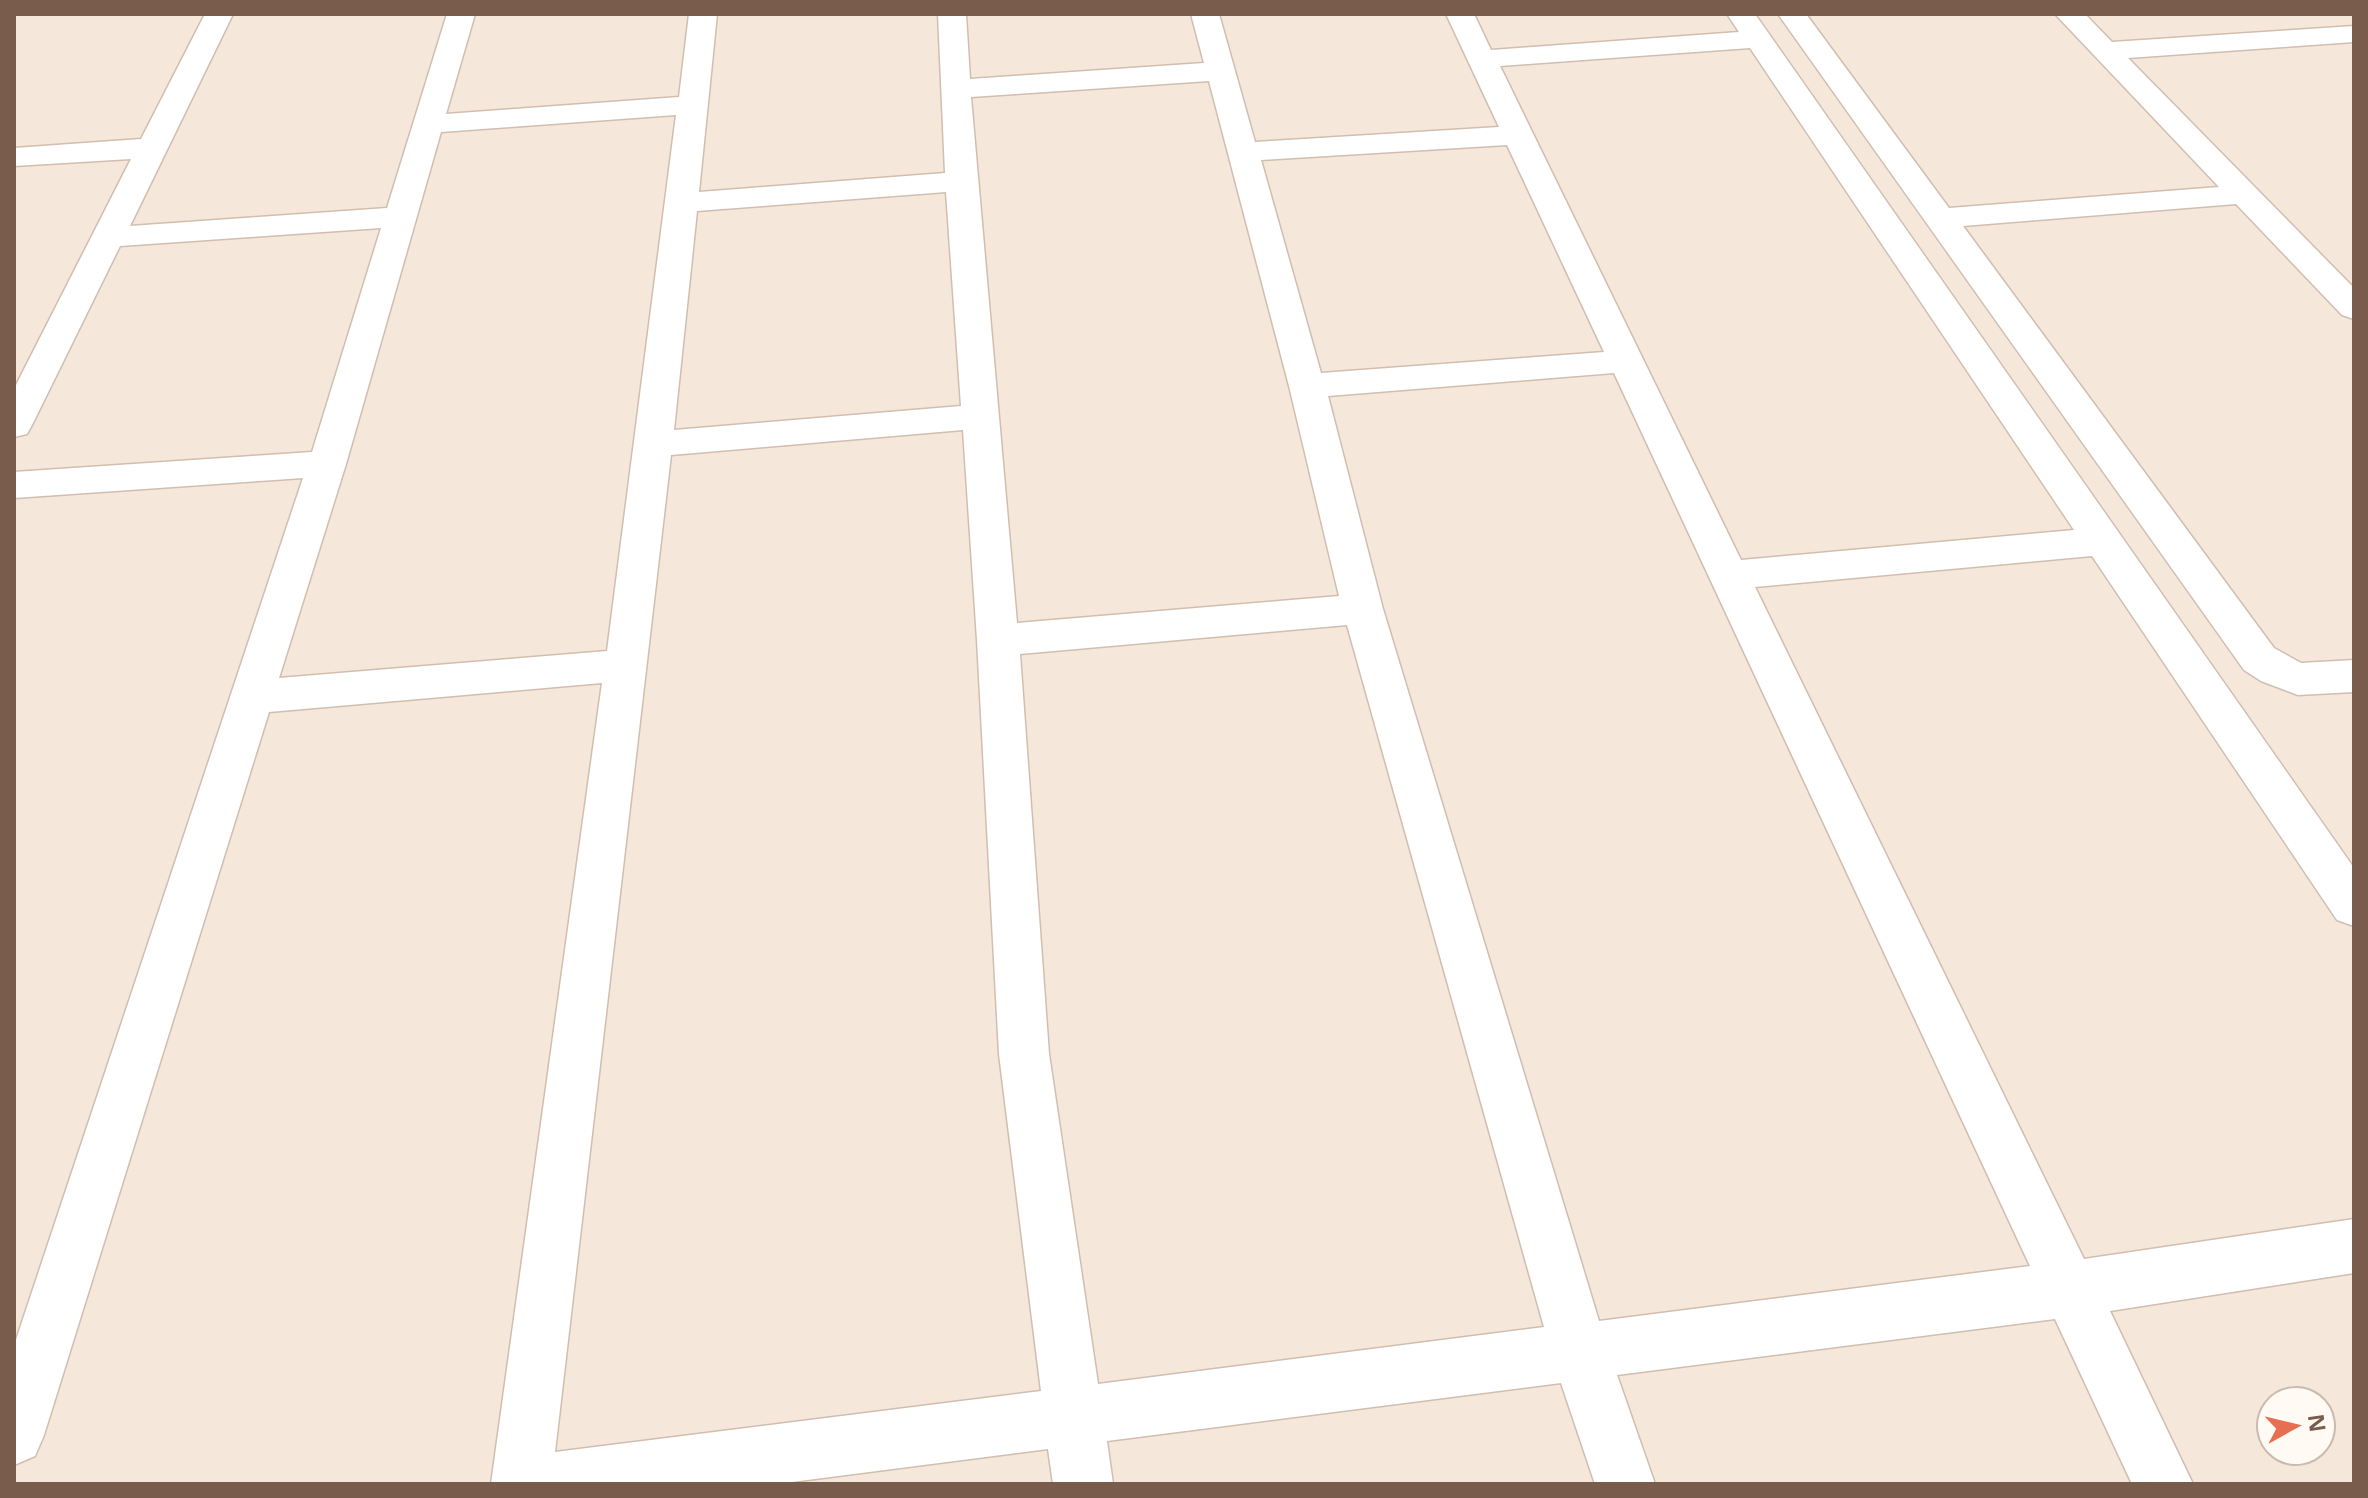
<!DOCTYPE html>
<html>
<head>
<meta charset="utf-8">
<style>
  body { margin:0 }
  #map { position:relative; width:2368px; height:1498px; overflow:hidden; background:#fdf6ec; font-family:"Noto Sans",sans-serif }
  canvas { display:block }
  .frame { position:absolute; inset:0; border:16px solid #7a5c4d; pointer-events:none }
  .north { position:absolute; left:2256px; top:1386px; width:80px; height:80px; box-sizing:border-box; background:#fffaf3; border:2px solid #cabbb1; border-radius:50%; rotate:82deg; font-size:22px; font-weight:700; line-height:32px; text-align:center; color:#7a5c4d }
  .north::after { content:''; display:block; margin:auto; width:28px; height:36px; background:#e76f51; clip-path:polygon(50% 0,100% 100%,50% 72%,0 100%) }
</style>
</head>
<body>
<div id="map">
<canvas width="2368" height="1498"></canvas>
<div class="frame"></div>
<div class="north">N</div>
</div>
<script>
const g = document.querySelector('canvas').getContext('2d');
g.lineJoin = 'round';
function paint(path, color) { g.fillStyle = color; g.fill(path, 'evenodd'); }
const toPath = rows => new Path2D(rows.map(r => 'M' + r).join(''));
function stroke(path, color, width, dash) { g.strokeStyle = color; g.lineWidth = width; g.lineCap = dash ? 'butt' : 'round'; g.setLineDash(dash || []); g.stroke(path); }
paint(toPath([
  [14,14,2354,14,2354,1484,14,1484],
  [2272,1402,2320,1402,2320,1450,2272,1450]
]), '#f5e8da');
const minor = toPath([
  [205,14,233,14,130,226,387,208,447,14,475,14,446,114,679,97,689,14,717,14,699,192,945,173,938,14,966,14,970,79,1204,63,1191,14,1219,14,1255,142,1499,127,1446,14,1474,14,1491,50,1739,32,1727,14,1755,14,2354,868,2354,926,2337,920,2092,556,1755,587,2084,1259,2354,1219,2354,1273,2110,1311,2193,1484,2132,1484,2055,1319,1617,1375,1655,1484,1595,1484,1561,1383,1107,1441,1113,1484,1053,1484,1048,1449,776,1484,491,1484,602,683,269,712,44,1435,35,1456,14,1465,14,1346,303,478,14,498,14,472,312,452,381,228,120,246,32,425,27,434,14,437,14,389,131,159,14,166,14,148,141,139,205,14],
  [1750,48,2074,530,1741,560,1500,66,1750,48],
  [1209,81,1289,386,1339,596,1017,623,971,97,1209,81],
  [676,115,607,651,279,678,346,464,441,132,676,115],
  [1507,145,1604,352,1321,373,1261,160,1507,145],
  [946,192,961,406,674,430,697,211,946,192],
  [1614,373,2030,1266,1599,1321,1383,609,1328,396,1614,373],
  [963,430,977,640,999,1054,1041,1391,555,1452,671,455,963,430],
  [1347,625,1544,1327,1098,1384,1049,1054,1020,654,1347,625],
  [1778,14,1806,14,1949,208,2219,187,2055,14,2085,14,2112,42,2354,26,2354,42,2128,58,2354,288,2354,319,2342,315,2236,204,1963,226,2274,648,2301,663,2354,660,2354,692,2298,695,2261,681,2244,670,1778,14]
]);
stroke(minor, '#d1beb0', 3);
paint(minor, '#fff');
</script>
</body>
</html>
